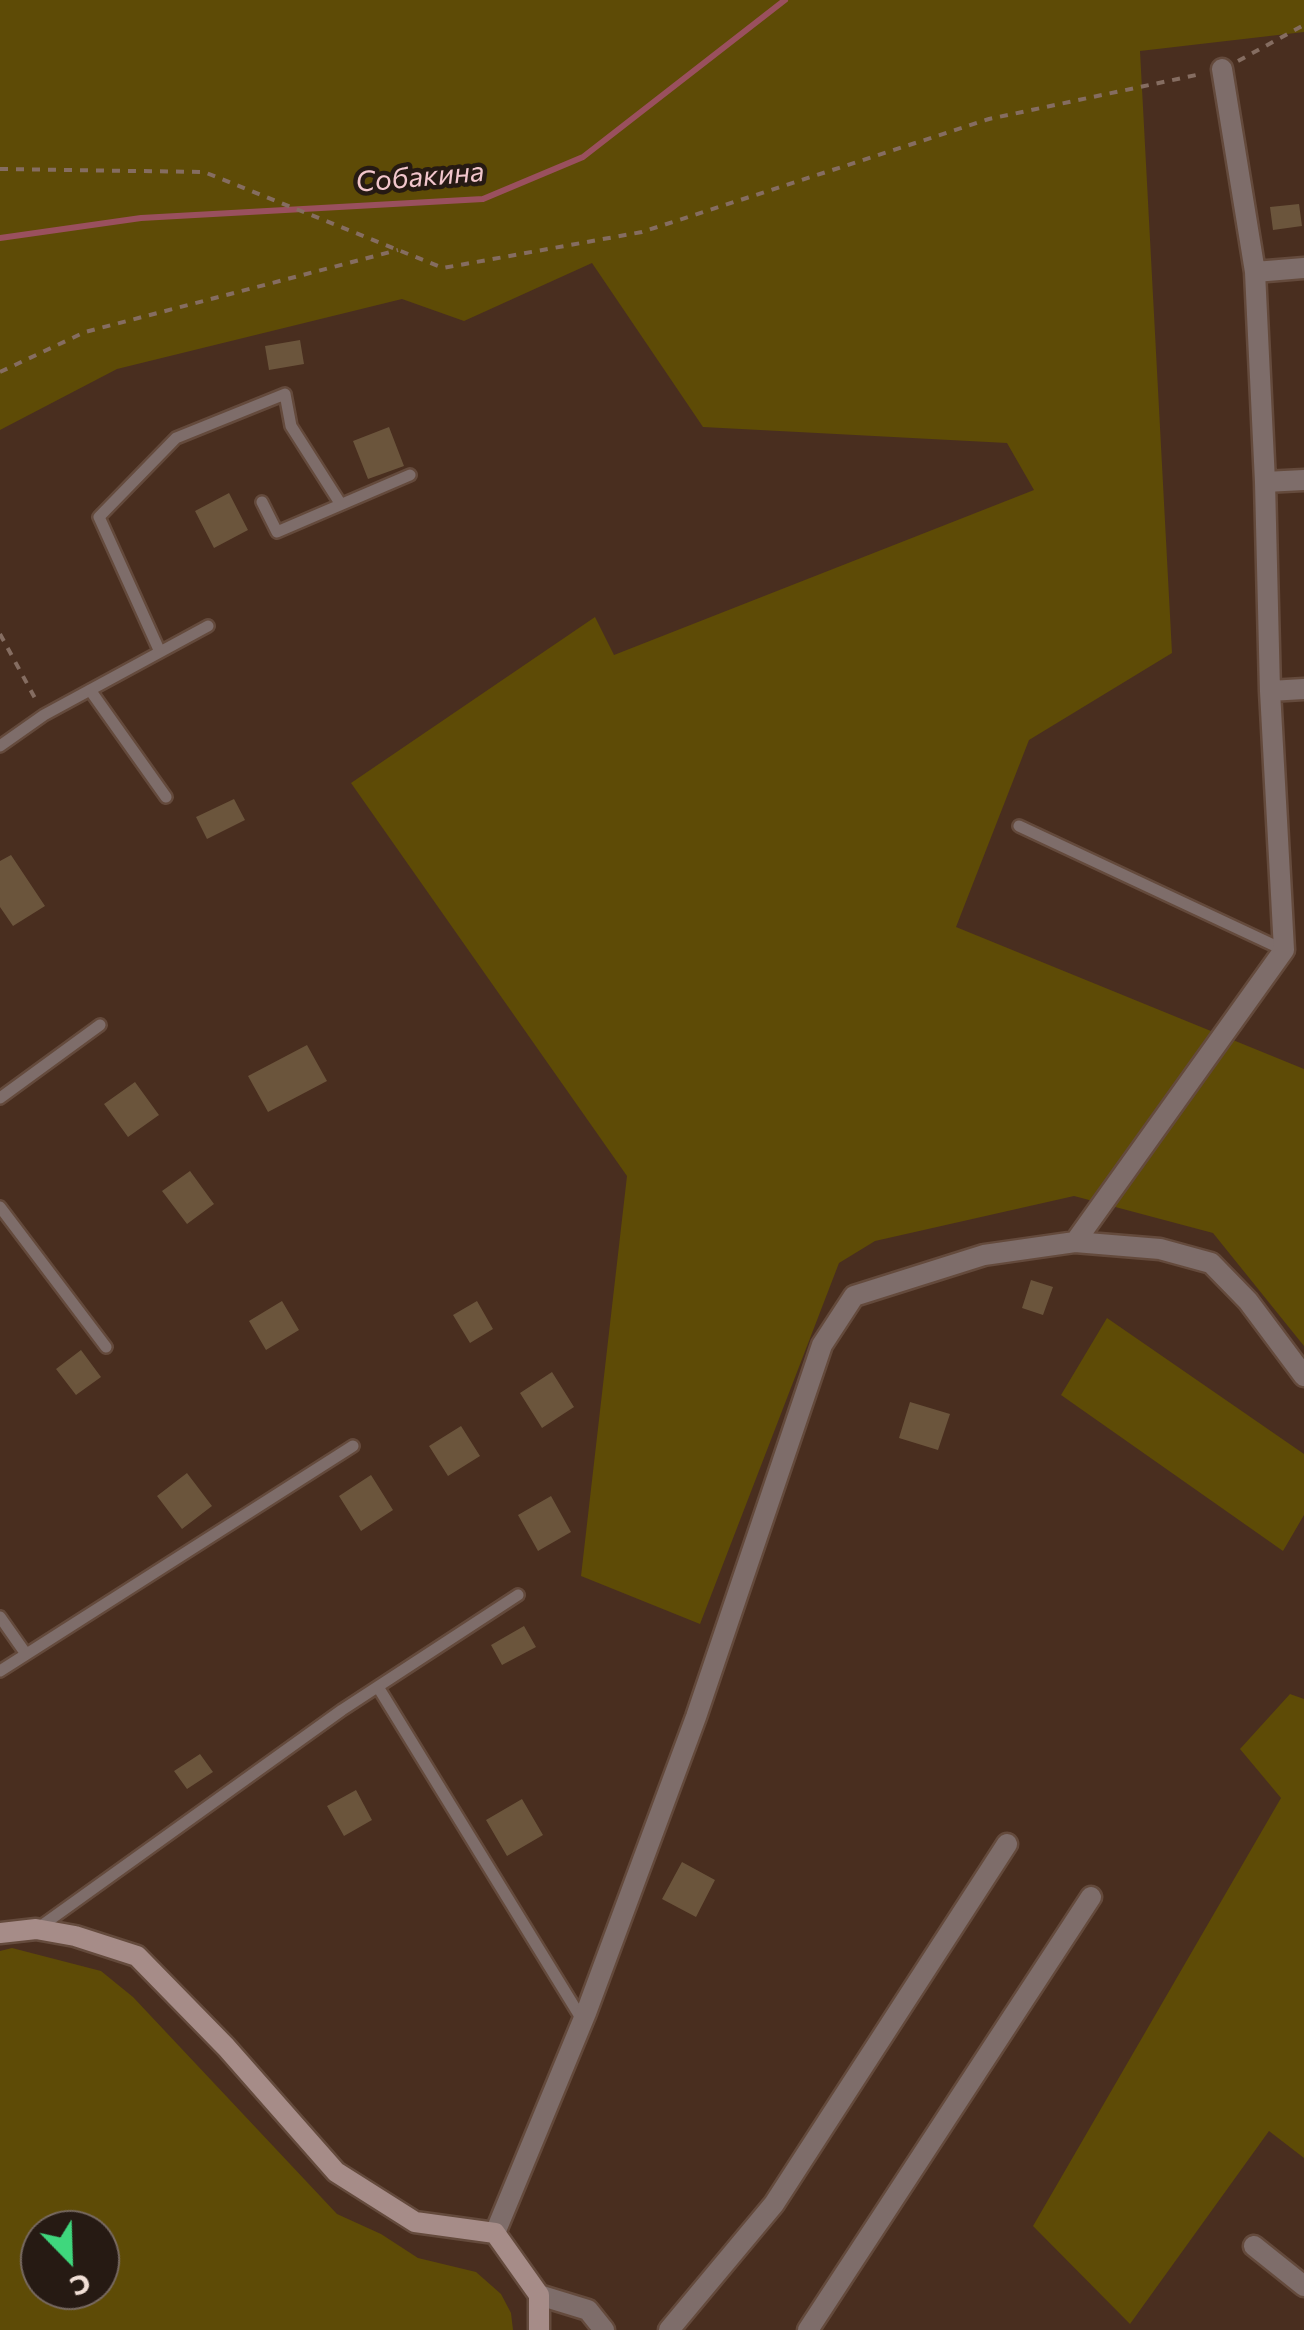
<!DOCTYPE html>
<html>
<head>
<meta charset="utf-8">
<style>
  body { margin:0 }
  #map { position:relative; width:1304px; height:2330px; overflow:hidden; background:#492e1f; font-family:Commissioner,sans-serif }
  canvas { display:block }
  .north { position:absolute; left:20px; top:2210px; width:100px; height:100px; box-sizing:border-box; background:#261a13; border:2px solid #776961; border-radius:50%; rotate:157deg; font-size:28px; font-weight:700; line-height:40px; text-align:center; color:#f1dfd6 }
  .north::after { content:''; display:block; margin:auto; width:35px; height:45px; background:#3fd77d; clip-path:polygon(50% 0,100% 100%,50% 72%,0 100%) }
</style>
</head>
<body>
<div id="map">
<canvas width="1304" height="2330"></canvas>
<div class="north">С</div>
</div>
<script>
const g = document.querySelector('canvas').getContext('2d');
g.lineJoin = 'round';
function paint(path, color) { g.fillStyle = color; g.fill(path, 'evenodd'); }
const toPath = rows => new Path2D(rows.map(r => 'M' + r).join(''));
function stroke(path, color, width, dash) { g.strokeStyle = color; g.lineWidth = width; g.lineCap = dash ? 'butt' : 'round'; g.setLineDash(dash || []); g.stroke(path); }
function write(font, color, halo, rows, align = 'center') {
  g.font = font + ' Commissioner,sans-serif'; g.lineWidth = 9; g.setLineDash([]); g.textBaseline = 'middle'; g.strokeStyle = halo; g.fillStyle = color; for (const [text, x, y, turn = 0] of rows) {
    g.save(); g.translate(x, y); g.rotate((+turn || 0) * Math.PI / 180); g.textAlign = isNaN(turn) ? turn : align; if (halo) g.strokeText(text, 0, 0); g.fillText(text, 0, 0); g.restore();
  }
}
paint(toPath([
  [0,0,1304,0,1304,32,1140,51,1172,653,1029,740,956,927,1304,1069,1304,1346,1213,1233,1074,1196,875,1241,839,1263,700,1624,581,1576,627,1176,351,783,595,617,614,655,1034,490,1007,443,703,427,592,263,464,321,402,299,117,369,0,430],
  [1107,1318,1304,1454,1304,1515,1283,1551,1061,1395],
  [1290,1694,1304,1699,1304,2158,1269,2131,1130,2324,1033,2226,1281,1798,1240,1749],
  [12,1948,101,1971,133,1997,337,2214,381,2234,418,2258,476,2272,501,2294,511,2313,513,2330,0,2330,0,1951],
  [40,2230,100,2230,100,2290,40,2290]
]), '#5e4b06');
stroke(toPath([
  [0,238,141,218,483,199,583,157,785,0]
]), '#9a505e', 6);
paint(toPath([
  [1299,204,1302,226,1273,230,1270,207],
  [300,340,304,364,269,370,265,346],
  [389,427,404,466,368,479,353,441],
  [229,493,248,530,214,548,195,511],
  [234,799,245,820,207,839,196,817],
  [11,855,45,906,13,926,0,907,0,861],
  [307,1045,327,1081,268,1112,248,1076],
  [135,1082,159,1115,128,1137,104,1104],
  [190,1171,214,1204,187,1224,162,1191],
  [1031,1280,1053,1287,1043,1315,1022,1308],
  [282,1301,299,1330,266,1350,249,1321],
  [477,1301,493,1329,470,1343,453,1315],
  [81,1350,101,1377,76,1395,56,1369],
  [552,1372,574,1407,542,1428,520,1393],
  [910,1402,950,1414,938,1450,899,1438],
  [461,1426,480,1456,448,1476,429,1446],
  [187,1473,212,1506,182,1529,157,1496],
  [371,1475,393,1510,361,1531,339,1496],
  [551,1496,571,1532,538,1551,518,1515],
  [524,1626,536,1647,502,1665,491,1645],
  [200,1754,213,1772,187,1789,174,1771],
  [356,1790,372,1820,344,1836,327,1806],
  [522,1799,543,1835,507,1856,486,1820],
  [682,1862,715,1880,696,1917,662,1899]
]), '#6b553c');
const lane = toPath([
  [262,502,277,532,410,475],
  [160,652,99,517,176,438,285,394,291,426,340,503],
  [90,690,166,797],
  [0,746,44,715,208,626],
  [1019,826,1284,950],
  [0,1098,100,1025],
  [0,1207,106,1347],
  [0,1617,26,1654],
  [0,1671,353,1446],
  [378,1687,583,2021],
  [37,1929,342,1710,518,1595]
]);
const street = toPath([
  [1255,272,1304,268],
  [1265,482,1304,480],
  [1270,691,1304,689],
  [1075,1242,1284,950,1270,691,1265,482,1255,272,1222,69],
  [495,2233,586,2013,696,1717,822,1345,854,1296,984,1255,1075,1242,1160,1249,1211,1263,1248,1301,1304,1376],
  [1254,2246,1304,2286],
  [539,2295,588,2310,604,2330],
  [669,2330,774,2204,1007,1844],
  [808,2330,1091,1897]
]);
const secondary = toPath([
  [0,1933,36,1929,75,1936,137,1956,226,2047,336,2172,415,2222,495,2233,539,2295,539,2330]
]);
stroke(lane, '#644a3c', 16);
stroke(street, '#644a3c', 25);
stroke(secondary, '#644a3c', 25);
stroke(toPath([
  [1238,61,1304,25],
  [0,169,204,172,443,268,642,232,989,119,1201,74],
  [0,372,85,332,398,250],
  [0,634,36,700]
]), '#856d61', 4, [8, 8]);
stroke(lane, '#7e6d6a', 11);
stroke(street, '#7e6d6a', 20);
stroke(secondary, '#a68c88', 20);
write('italic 28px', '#f2c6cc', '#261a13', [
  ["Собакина",420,177,-5]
]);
</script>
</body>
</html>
